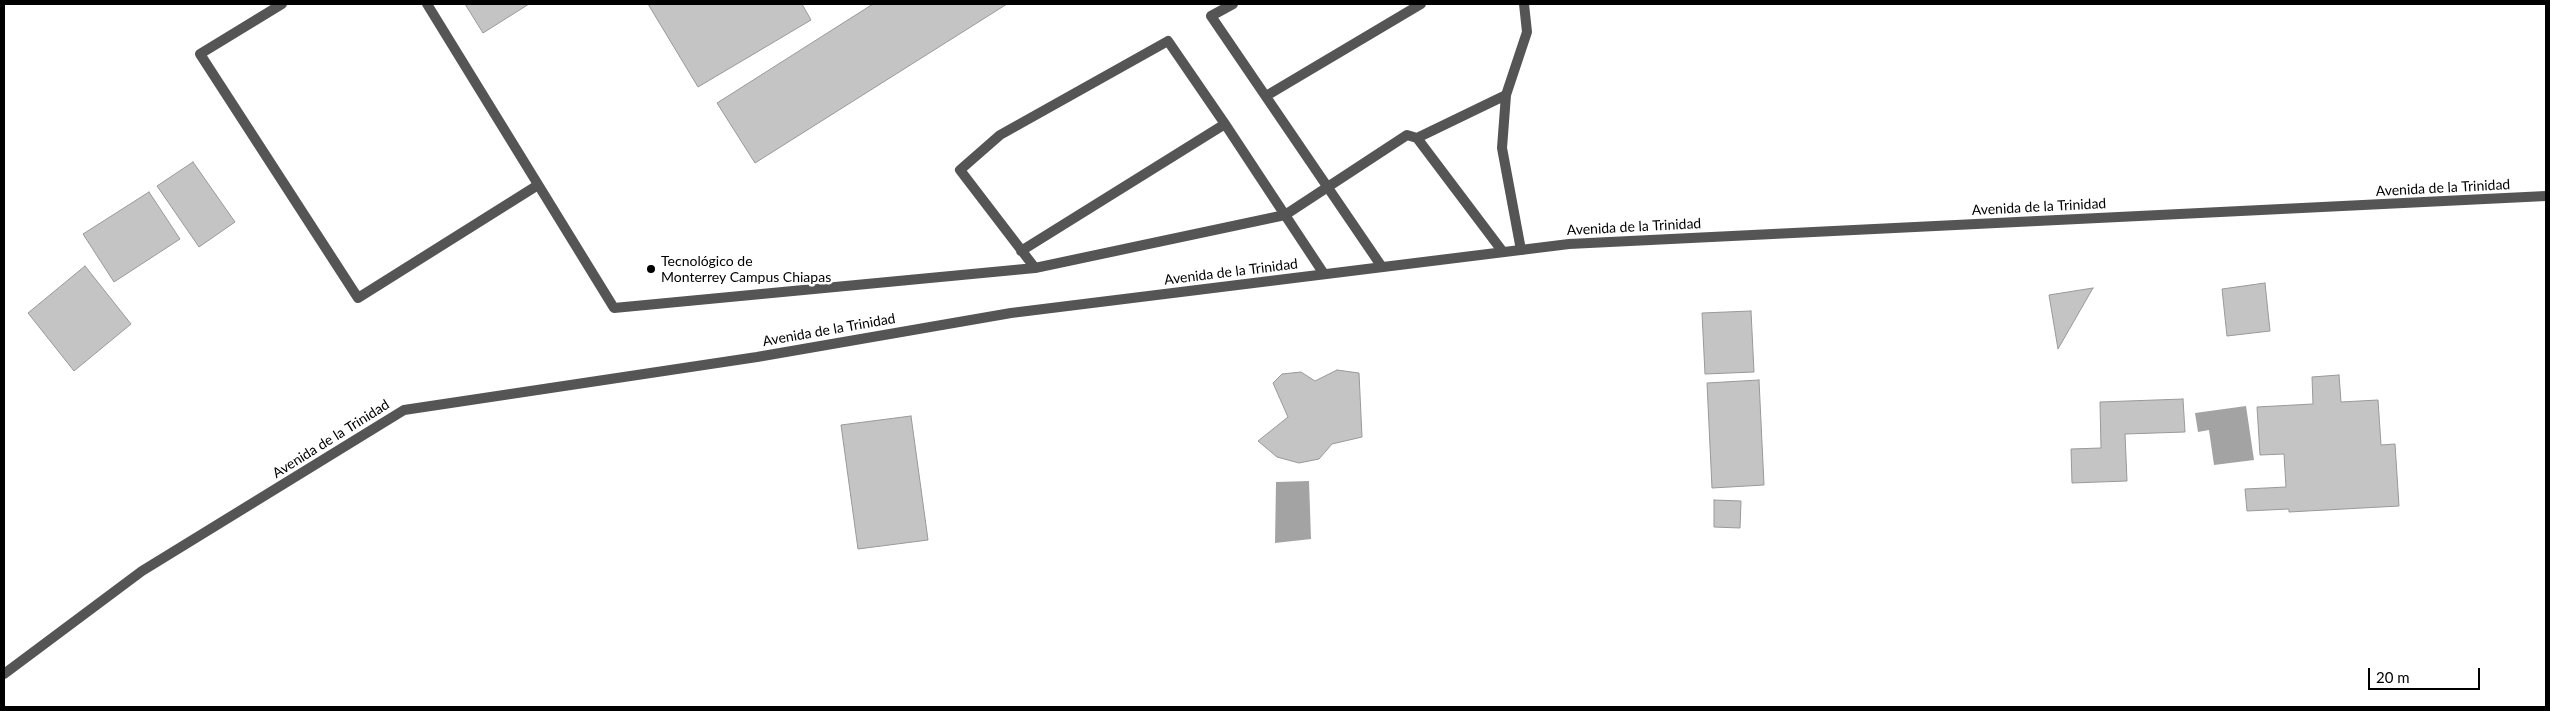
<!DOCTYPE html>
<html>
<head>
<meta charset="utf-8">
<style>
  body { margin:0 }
  #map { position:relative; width:2550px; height:711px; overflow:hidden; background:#fff; font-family:Lato,sans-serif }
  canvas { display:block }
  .frame { position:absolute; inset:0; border:5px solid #000; pointer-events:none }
  .scale { position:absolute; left:2368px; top:668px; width:112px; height:22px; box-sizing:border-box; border:2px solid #000; border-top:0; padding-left:6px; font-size:15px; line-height:18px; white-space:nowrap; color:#000; -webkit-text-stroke:4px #fff; paint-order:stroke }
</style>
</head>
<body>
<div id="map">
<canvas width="2550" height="711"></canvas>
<div class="frame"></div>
<div class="scale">20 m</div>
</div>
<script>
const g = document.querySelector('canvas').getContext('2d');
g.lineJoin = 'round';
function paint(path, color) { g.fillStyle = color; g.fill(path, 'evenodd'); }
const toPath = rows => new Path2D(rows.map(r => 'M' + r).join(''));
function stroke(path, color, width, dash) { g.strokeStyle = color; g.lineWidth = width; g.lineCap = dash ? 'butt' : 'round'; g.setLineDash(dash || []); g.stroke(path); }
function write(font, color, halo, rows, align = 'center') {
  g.font = font + ' Lato,sans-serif'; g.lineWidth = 5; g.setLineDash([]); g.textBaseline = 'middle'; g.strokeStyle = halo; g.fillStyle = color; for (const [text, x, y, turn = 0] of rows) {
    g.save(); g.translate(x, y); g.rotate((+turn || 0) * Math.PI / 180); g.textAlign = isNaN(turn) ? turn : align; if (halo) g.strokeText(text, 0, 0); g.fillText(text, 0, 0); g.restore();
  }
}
paint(toPath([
  [2246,406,2254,460,2214,465,2209,430,2198,432,2195,413],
  [1309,481,1311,539,1275,543,1276,482]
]), '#a3a3a3');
const building = toPath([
  [465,4,529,4,483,33,465,4],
  [648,4,802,4,811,20,698,87,648,4],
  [873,4,1007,4,755,163,717,103,873,4],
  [193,162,235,222,199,247,157,186,193,162],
  [149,192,180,239,114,282,83,234,149,192],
  [85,266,131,324,74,371,28,313,85,266],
  [2265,283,2270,331,2227,336,2222,289,2265,283],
  [2093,288,2058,349,2049,295,2093,288],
  [1751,311,1754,372,1705,374,1702,313,1751,311],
  [1337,370,1359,373,1362,437,1332,444,1319,459,1299,463,1277,457,1258,441,1288,417,1273,383,1282,374,1301,372,1315,381,1337,370],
  [2339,375,2341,402,2378,400,2381,445,2395,444,2399,506,2289,512,2289,509,2247,511,2245,489,2286,487,2284,454,2260,455,2257,407,2313,404,2312,377,2339,375],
  [1759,380,1764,485,1712,488,1707,383,1759,380],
  [2183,399,2185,432,2125,434,2127,481,2072,483,2071,449,2101,448,2100,402,2183,399],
  [911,416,928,540,858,549,841,425,911,416],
  [1714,500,1741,501,1740,528,1714,527,1714,500]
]);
paint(building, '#c4c4c4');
stroke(building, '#999', 1);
stroke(toPath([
  [282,4,200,54,358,298,538,185],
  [427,4,614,308,1035,268],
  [1233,4,1211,16,1382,267],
  [1266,96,1421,4],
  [1417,138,1506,95],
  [1521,250,1502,148,1506,95,1527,32,1524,4],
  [1021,251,1225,124],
  [1324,274,1285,215,1225,124,1168,41,1000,135,960,170,1035,268,1285,215,1407,135,1417,138,1503,252]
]), '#555', 10);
stroke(toPath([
  [4,674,142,571,404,410,757,357,1011,313,1569,244,2546,196]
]), '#555', 10);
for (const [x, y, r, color] of [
  [651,269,5,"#000"]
]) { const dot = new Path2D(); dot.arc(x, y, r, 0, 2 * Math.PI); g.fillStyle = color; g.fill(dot); stroke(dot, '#fff', 2); }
write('14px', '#000', '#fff', [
  ["Avenida de la Trinidad",2443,188,-3],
  ["Avenida de la Trinidad",2039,207,-3],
  ["Avenida de la Trinidad",1634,227,-3],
  ["Avenida de la Trinidad",1231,272,-7],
  ["Avenida de la Trinidad",829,330,-10],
  ["Avenida de la Trinidad",331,439,-32]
]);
write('14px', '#000', '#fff', [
  ["Tecnológico de",661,261],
  ["Monterrey Campus Chiapas",661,277]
], 'left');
</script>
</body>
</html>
